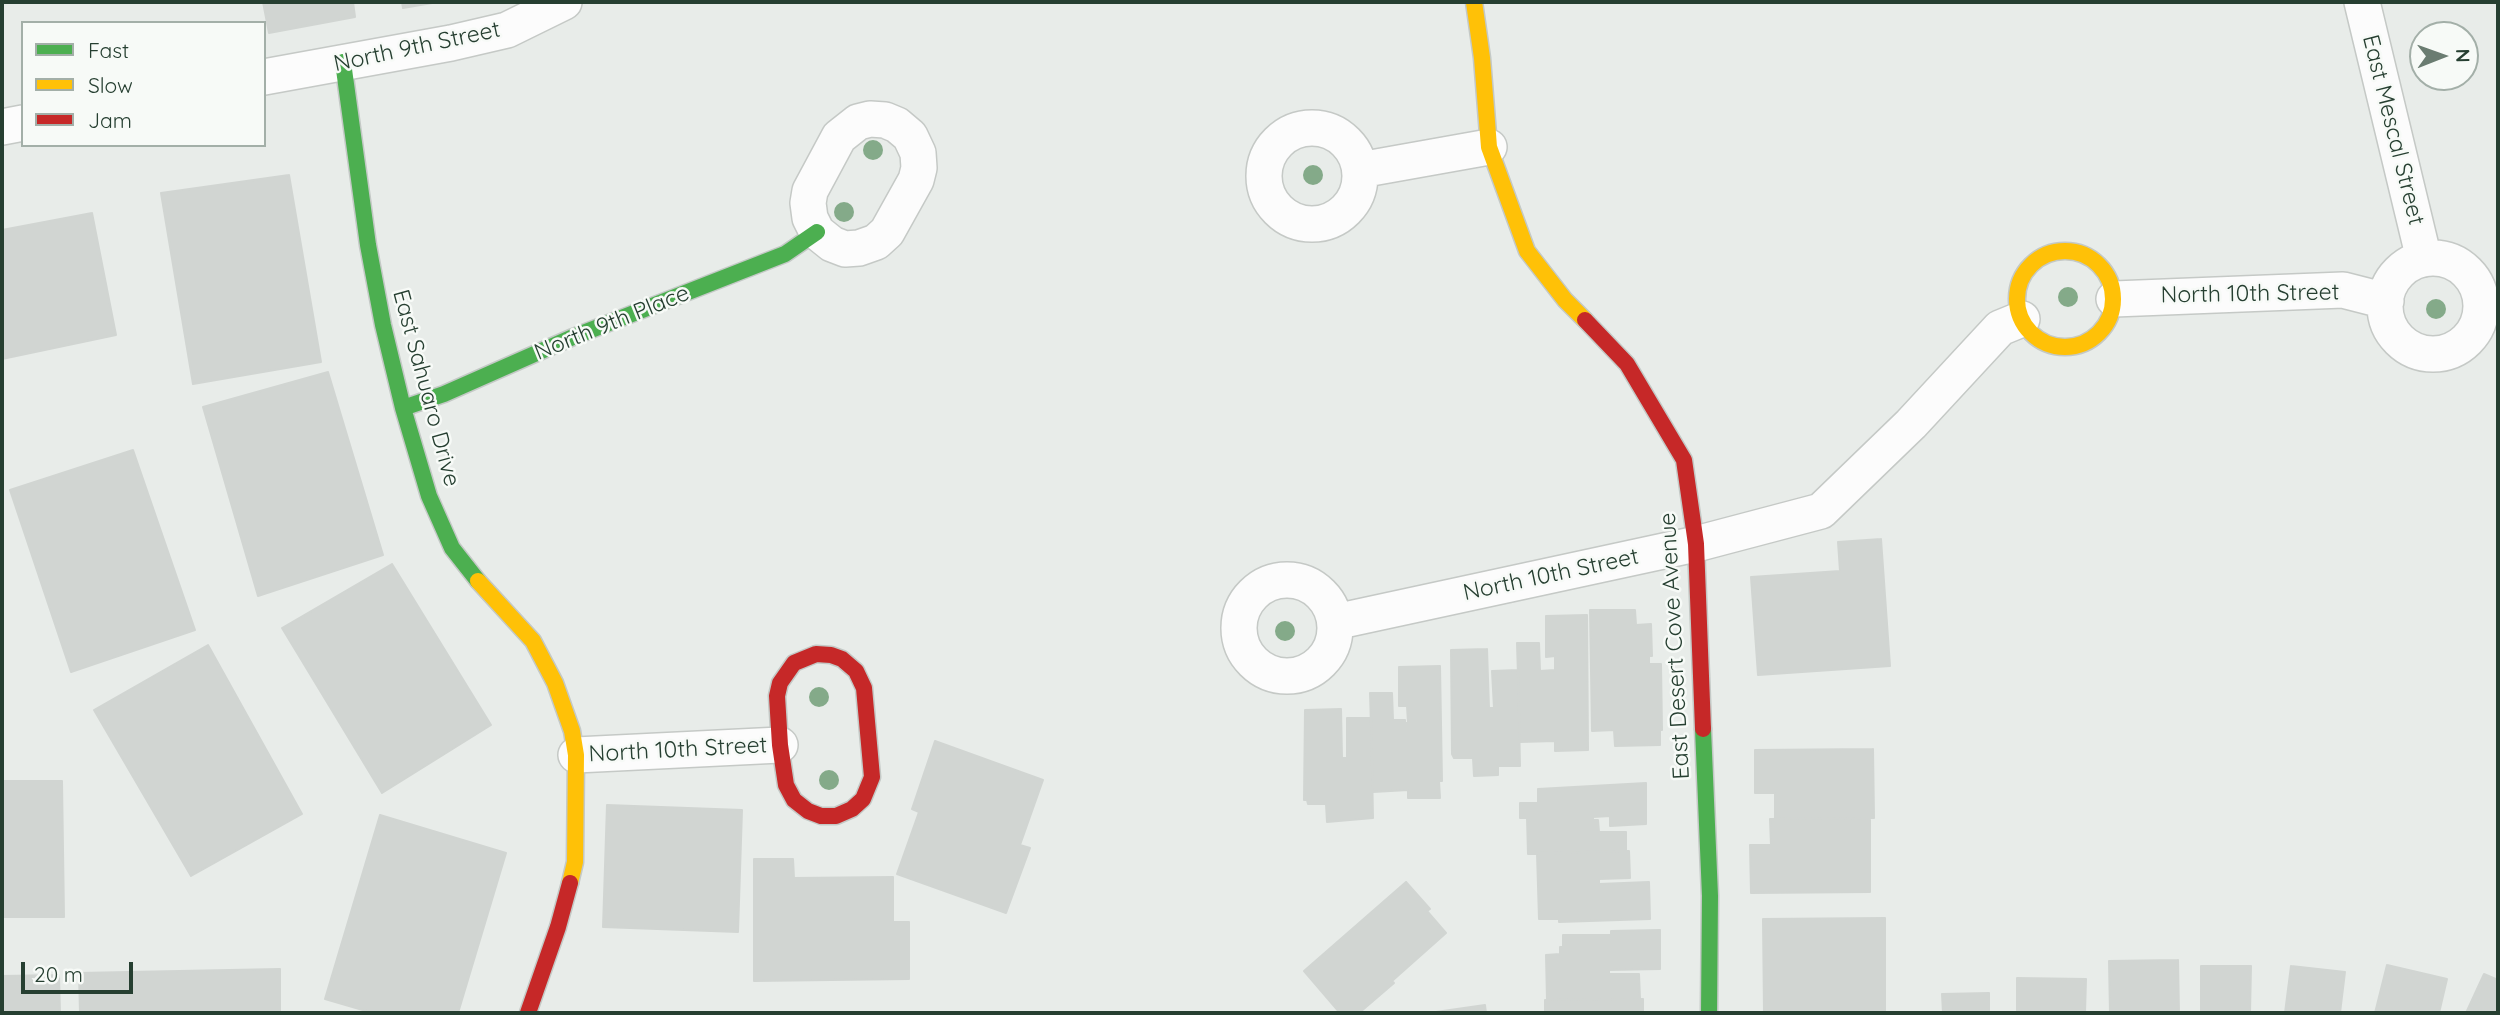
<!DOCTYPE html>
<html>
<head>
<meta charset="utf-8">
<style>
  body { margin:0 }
  #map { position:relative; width:2500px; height:1015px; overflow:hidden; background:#e8ece9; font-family:Quicksand,sans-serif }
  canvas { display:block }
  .frame { position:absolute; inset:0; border:4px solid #263f31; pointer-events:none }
  .legend { position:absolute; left:21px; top:21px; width:245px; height:126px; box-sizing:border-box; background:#f7faf7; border:2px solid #a3afa8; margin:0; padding:9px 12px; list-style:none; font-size:21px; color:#263f31 }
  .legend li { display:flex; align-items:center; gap:14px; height:35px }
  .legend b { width:35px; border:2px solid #a3afa8 }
  .north { position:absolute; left:2409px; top:21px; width:70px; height:70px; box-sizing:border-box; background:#f7faf7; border:2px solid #a3afa8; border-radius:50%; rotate:89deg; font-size:19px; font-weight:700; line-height:28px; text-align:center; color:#263f31 }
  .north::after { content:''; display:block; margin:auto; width:24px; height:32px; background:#6a7c71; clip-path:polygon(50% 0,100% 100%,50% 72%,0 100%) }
  .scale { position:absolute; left:21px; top:962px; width:112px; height:32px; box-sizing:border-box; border:4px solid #263f31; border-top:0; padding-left:9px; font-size:21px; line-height:24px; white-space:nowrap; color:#263f31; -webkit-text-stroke:5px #f7faf7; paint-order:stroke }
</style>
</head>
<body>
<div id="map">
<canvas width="2500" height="1015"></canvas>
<div class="frame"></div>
<ul class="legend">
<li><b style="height:9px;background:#4caf50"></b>Fast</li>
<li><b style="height:9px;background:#ffc107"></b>Slow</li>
<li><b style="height:9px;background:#c62828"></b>Jam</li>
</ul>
<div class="north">N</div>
<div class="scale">20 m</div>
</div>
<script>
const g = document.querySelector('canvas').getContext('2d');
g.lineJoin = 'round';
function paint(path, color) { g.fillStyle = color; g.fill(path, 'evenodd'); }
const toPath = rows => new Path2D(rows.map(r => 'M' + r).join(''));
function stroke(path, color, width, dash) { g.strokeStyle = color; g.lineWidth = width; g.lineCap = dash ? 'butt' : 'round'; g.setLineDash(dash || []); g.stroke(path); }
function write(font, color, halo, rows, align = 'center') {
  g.font = font + ' Quicksand,sans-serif'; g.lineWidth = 5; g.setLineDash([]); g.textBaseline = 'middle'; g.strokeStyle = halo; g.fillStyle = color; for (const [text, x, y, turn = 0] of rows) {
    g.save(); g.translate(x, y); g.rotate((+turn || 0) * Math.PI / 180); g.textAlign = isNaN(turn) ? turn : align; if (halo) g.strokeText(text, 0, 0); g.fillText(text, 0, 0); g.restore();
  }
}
const building = toPath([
  [263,2,353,2,355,17,269,33,263,2],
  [402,2,438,2,403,8,402,2],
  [289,175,321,362,193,384,161,193,289,175],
  [92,213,116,335,2,359,2,230,92,213],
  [328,372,383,555,258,596,203,407,328,372],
  [133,450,195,630,71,672,10,490,133,450],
  [1881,539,1890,666,1758,675,1751,577,1840,571,1838,542,1881,539],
  [392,564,491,725,382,793,282,628,392,564],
  [1590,610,1635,610,1636,625,1651,624,1652,656,1649,656,1649,664,1661,664,1662,730,1660,730,1660,745,1615,746,1614,730,1592,731,1590,610],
  [1587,615,1588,750,1555,751,1555,741,1520,742,1517,643,1539,643,1540,671,1555,670,1555,656,1546,657,1546,616,1587,615],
  [208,645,302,814,191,876,94,710,208,645],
  [1487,649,1489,708,1494,708,1492,671,1518,670,1520,766,1498,766,1498,775,1474,776,1473,758,1454,758,1452,754,1451,650,1487,649],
  [1440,666,1442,781,1439,781,1440,798,1408,798,1408,790,1373,792,1370,693,1392,693,1393,720,1405,720,1405,723,1408,723,1407,706,1399,706,1399,667,1440,666],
  [1341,709,1342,758,1347,758,1347,718,1371,718,1373,818,1327,822,1326,804,1308,804,1307,800,1304,800,1305,710,1341,709],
  [935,741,1043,780,1020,845,1030,848,1006,913,897,874,919,812,912,809,935,741],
  [1873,749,1874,818,1775,819,1775,793,1755,793,1755,750,1873,749],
  [2,781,62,781,64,917,2,917,2,781],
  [1646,783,1646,824,1610,826,1610,816,1593,817,1593,820,1598,820,1599,832,1626,832,1626,851,1528,854,1527,818,1520,818,1520,803,1538,803,1538,789,1646,783],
  [607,805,742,810,738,932,603,927,607,805],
  [380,815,506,853,458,1013,373,1013,325,999,380,815],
  [1870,818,1870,892,1751,893,1750,845,1771,845,1770,819,1870,818],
  [1626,851,1629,851,1630,878,1599,879,1599,884,1649,882,1650,919,1559,922,1559,919,1539,919,1537,853,1626,851],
  [754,859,793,859,794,878,893,877,893,922,909,922,909,979,754,981,754,859],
  [1406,882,1430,909,1427,911,1446,933,1392,981,1394,983,1359,1013,1340,1013,1304,971,1406,882],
  [1885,918,1885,1013,1764,1013,1763,919,1885,918],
  [1660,930,1660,969,1609,970,1609,974,1639,974,1640,999,1547,1000,1546,955,1560,954,1560,947,1563,947,1563,935,1611,935,1611,931,1660,930],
  [2178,960,2179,1013,2110,1013,2109,961,2178,960],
  [2387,965,2447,979,2439,1013,2375,1013,2387,965],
  [2201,966,2251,966,2250,1013,2201,1013,2201,966],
  [2291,966,2345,972,2340,1013,2285,1013,2291,966],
  [280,969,280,1013,80,1013,79,973,280,969],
  [2484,974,2498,980,2498,1013,2466,1013,2484,974],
  [59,975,60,1013,2,1013,2,976,59,975],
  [2017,978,2086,979,2085,1013,2017,1013,2017,978],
  [1989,993,1989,1013,1943,1013,1942,994,1989,993],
  [1643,999,1643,1013,1545,1013,1545,1000,1643,999],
  [1485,1005,1486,1013,1429,1013,1485,1005]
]);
paint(building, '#d1d5d2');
stroke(building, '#d1d5d2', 2);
const street = toPath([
  [2362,2,2424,259],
  [264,77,451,43,507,30,564,2],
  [870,119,885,120,897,125,910,136,918,153,919,168,916,180,887,232,876,242,859,248,845,249,832,244,817,232,810,218,808,203,810,191,839,137,858,122,870,119],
  [2,127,23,123],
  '1264 176a48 48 0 1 1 96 0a48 48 0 1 1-96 0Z',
  [1360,170,1489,147],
  '2385 306a48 48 0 1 1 96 0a48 48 0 1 1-96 0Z',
  [2114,299,2343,290,2386,301],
  '1239 628a48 48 0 1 1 96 0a48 48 0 1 1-96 0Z',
  [1335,622,1696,544,1821,511,1911,424,2000,328,2022,319],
  [576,755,780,745]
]);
const fast = toPath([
  [343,62,368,245,383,325,403,408,429,496,452,548,478,581],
  [403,408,444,394,573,337,785,254,817,232],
  [1703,729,1710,896,1709,1013]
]);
const slow = toPath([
  [1474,2,1482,58,1489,147,1527,251,1565,300,1585,320],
  '2017 299a48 48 0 1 1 96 0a48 48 0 1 1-96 0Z',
  [478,581,533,641,555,683,572,731,576,755,575,862,570,883]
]);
const jam = toPath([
  [1585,320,1627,364,1684,460,1696,544,1703,729],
  [816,654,831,655,842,659,856,671,864,688,872,777,863,799,852,809,836,816,821,816,808,811,794,800,786,785,780,745,777,696,780,683,794,663,816,654],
  [528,1013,558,927,570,883]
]);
stroke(street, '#c5c9c6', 38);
stroke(fast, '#c4c9c6', 19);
stroke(slow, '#c4c9c6', 19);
stroke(jam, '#c4c9c6', 19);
stroke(street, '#fcfcfc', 35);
stroke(fast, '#4caf50', 16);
stroke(slow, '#ffc107', 16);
stroke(jam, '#c62828', 16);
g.fillStyle = '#84aa89';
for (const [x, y] of [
  [873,150],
  [1313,175],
  [844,212],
  [2068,297],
  [2436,309],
  [1285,631],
  [819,697],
  [829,780]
]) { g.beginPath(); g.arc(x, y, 10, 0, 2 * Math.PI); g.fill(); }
write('23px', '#263f31', '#f7faf7', [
  ["North 9th Street",417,47,-12],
  ["East Mescal Street",2393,130,76],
  ["North 10th Street",2250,294,-1],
  ["North 9th Place",612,323,-22],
  ["East Sahuaro Drive",426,388,75],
  ["North 10th Street",1551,575,-12],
  ["East Desert Cove Avenue",1675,646,-93],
  ["North 10th Street",678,750,-3]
]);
</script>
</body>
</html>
